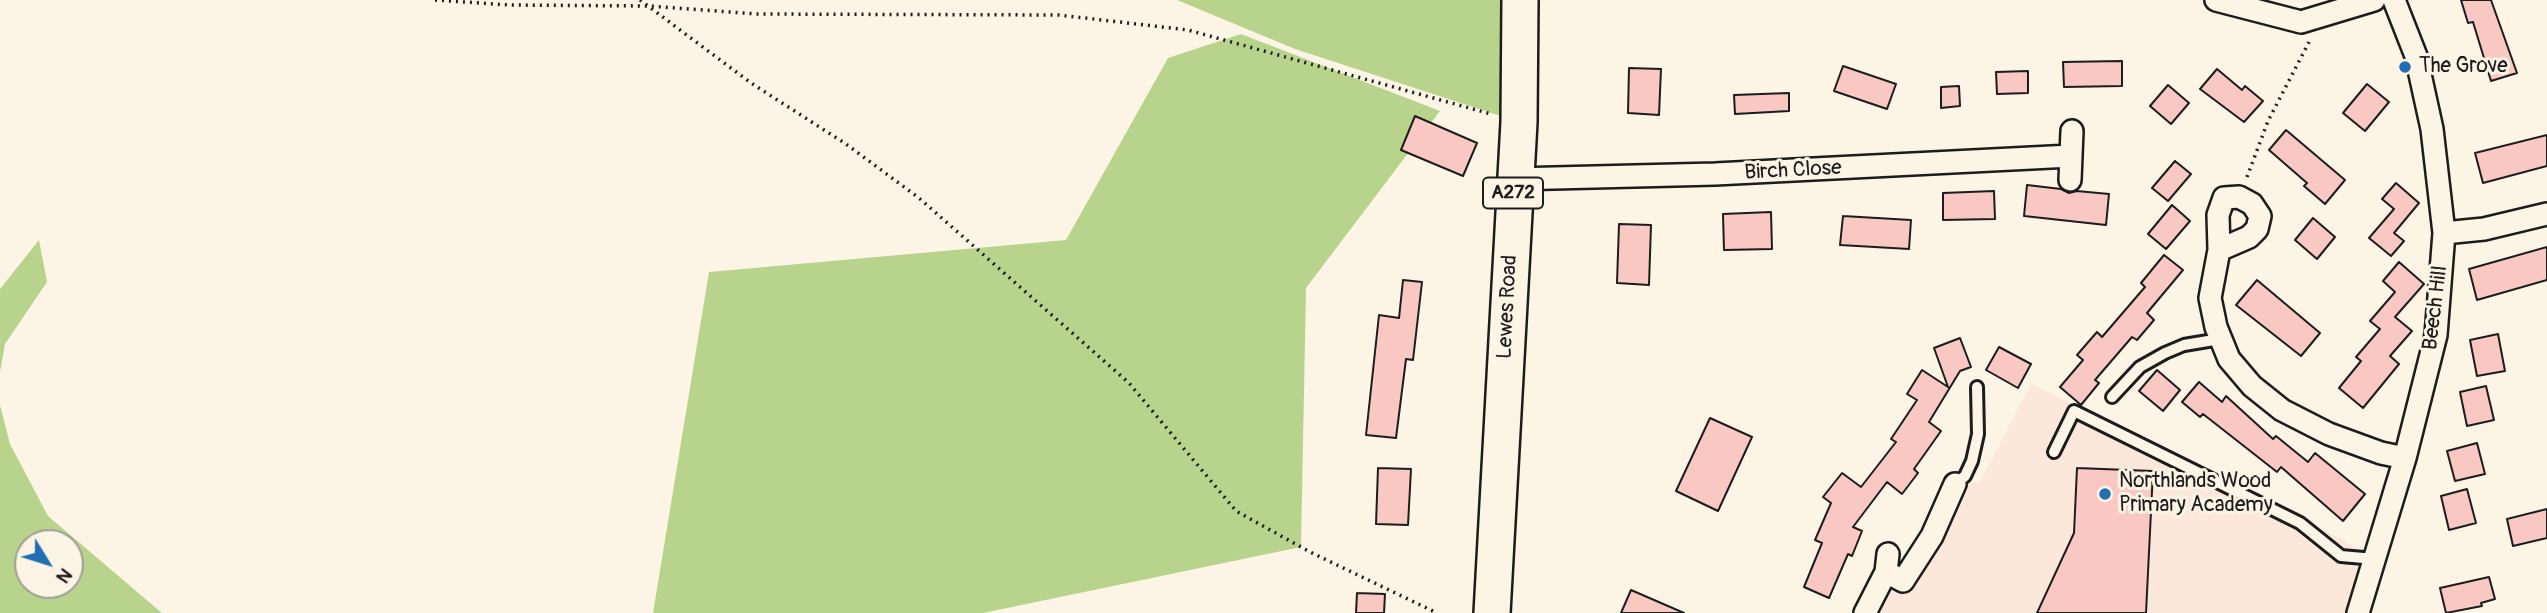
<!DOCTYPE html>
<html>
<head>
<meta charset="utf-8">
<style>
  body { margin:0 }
  #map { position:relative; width:2547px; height:613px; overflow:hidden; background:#fcf5e5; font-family:Pangolin,sans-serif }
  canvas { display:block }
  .north { position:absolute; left:14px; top:529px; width:70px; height:70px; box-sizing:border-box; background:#fcf5e5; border:2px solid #a29e95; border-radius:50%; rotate:128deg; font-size:19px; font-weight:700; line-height:28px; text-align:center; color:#1c1c1c }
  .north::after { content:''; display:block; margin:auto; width:24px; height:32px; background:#1f6fb2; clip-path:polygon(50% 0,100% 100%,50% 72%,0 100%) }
</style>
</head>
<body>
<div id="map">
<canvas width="2547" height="613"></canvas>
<div class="north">N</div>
</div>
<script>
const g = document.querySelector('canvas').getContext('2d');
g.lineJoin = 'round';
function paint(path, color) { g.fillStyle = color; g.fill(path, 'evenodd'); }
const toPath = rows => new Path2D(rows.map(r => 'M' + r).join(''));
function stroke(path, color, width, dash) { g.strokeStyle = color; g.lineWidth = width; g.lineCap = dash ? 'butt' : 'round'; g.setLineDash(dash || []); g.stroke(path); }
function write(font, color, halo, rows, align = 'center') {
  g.font = font + ' Pangolin,sans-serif'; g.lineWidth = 6; g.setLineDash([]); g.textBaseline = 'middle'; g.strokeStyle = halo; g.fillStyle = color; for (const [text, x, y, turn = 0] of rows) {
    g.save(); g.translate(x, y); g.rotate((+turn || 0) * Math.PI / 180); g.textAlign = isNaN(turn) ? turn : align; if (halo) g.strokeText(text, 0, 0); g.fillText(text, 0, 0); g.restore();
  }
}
paint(toPath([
  [2031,384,2280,504,2375,559,2358,613,1867,613,1903,580,1955,484,1980,482]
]), '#fbe8db');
paint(toPath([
  [1177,0,1520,0,1519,122,1295,49],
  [1241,34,1440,111,1306,288,1301,547,983,613,653,613,709,272,1066,240,1168,58],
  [39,240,47,282,5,344,0,372,0,289],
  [0,405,10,444,48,516,162,613,0,613],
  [28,543,70,543,70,585,28,585]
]), '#b8d48c');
const building = toPath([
  [2461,0,2491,0,2517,73,2491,81,2473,22,2468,23,2461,0],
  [2122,61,2122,86,2064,87,2063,62,2122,61],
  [1843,66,1896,84,1887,109,1834,91,1843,66],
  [1629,68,1661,69,1659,115,1628,113,1629,68],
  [2217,69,2242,90,2245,86,2263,101,2244,122,2200,89,2217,69],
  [2028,71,2028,93,1997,94,1996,72,2028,71],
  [2367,84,2389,102,2365,131,2343,113,2367,84],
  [2168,85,2189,103,2171,124,2150,106,2168,85],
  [1959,86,1960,106,1941,108,1941,87,1959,86],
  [1789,93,1789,111,1735,114,1734,95,1789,93],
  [1415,116,1477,143,1463,176,1401,150,1415,116],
  [2286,130,2345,180,2325,204,2304,186,2307,183,2269,150,2286,130],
  [2547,135,2547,166,2483,183,2475,153,2547,135],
  [2175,161,2191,174,2168,201,2152,188,2175,161],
  [2396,183,2419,203,2394,233,2404,241,2391,256,2369,238,2394,209,2382,199,2396,183],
  [2027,185,2061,189,2069,193,2077,191,2109,194,2106,225,2024,216,2027,185],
  [1994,191,1995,219,1943,220,1943,193,1994,191],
  [2172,205,2190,221,2166,249,2148,234,2172,205],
  [1771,212,1772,249,1724,250,1723,214,1771,212],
  [1843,216,1911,220,1909,249,1840,245,1843,216],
  [2313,218,2335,237,2317,259,2295,240,2313,218],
  [1619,224,1651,225,1649,285,1617,283,1619,224],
  [2547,247,2547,280,2477,300,2469,269,2547,247],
  [2164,255,2183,270,2147,313,2154,320,2137,340,2132,337,2095,380,2099,383,2081,405,2060,387,2083,360,2077,355,2097,332,2102,337,2145,287,2141,283,2164,255],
  [2399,262,2424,284,2395,317,2412,331,2390,356,2399,364,2363,408,2339,388,2361,361,2356,357,2380,329,2370,321,2395,292,2383,281,2399,262],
  [1403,280,1422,282,1413,360,1406,359,1396,438,1366,435,1379,315,1399,318,1403,280],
  [2257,280,2320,333,2301,356,2236,305,2257,280],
  [2498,334,2505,371,2477,376,2470,340,2498,334],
  [1960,338,1971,367,1960,371,1929,422,1941,431,1914,469,1918,473,1902,494,1887,482,1853,527,1862,531,1852,556,1848,554,1829,598,1804,587,1822,543,1815,540,1831,503,1823,497,1842,473,1861,487,1896,442,1891,439,1917,400,1907,394,1922,370,1948,387,1934,348,1960,338],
  [1999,347,2031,364,2018,388,1986,370,1999,347],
  [2157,370,2180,390,2163,411,2139,391,2157,370],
  [2199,382,2222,402,2226,396,2273,439,2276,436,2308,462,2315,453,2365,494,2343,521,2281,467,2277,472,2203,414,2200,417,2182,402,2199,382],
  [2486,386,2494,420,2467,426,2460,392,2486,386],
  [1710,418,1752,437,1718,511,1676,491,1710,418],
  [2477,443,2485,474,2455,481,2447,451,2477,443],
  [1378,468,1411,469,1408,525,1376,524,1378,468],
  [2077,468,2153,471,2146,613,2037,613,2074,533,2077,468],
  [2467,489,2476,523,2449,530,2441,496,2467,489],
  [2547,509,2547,538,2513,546,2507,519,2547,509],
  [2489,577,2495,599,2481,603,2482,606,2446,613,2440,588,2489,577],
  [1631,590,1684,613,1621,613,1631,590],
  [1357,593,1385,594,1384,613,1356,613,1357,593]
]);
paint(building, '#f9c8c3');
stroke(building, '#1c1c1c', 2);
const service = toPath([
  [2112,397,2140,367,2165,353,2184,345,2220,339],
  [2054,452,2074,411,2300,523,2341,556,2375,559],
  [1955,484,1965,476,1972,461,1978,434,1977,387]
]);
const minor = toPath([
  [2216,0,2301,22,2374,0],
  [1514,179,1715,174,2071,156],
  [2070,180,2072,131],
  [2444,233,2484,229,2547,214],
  [2219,250,2249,237,2257,229,2260,216,2252,204,2239,197,2224,198,2218,215,2219,250,2210,298,2216,327,2229,359,2252,386,2282,410,2329,434,2381,453,2405,458],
  [1886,572,1903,581,1932,536,1955,484],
  [1865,613,1886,572,1888,554],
  [2358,613,2405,458,2436,335,2444,233,2432,129,2416,56,2394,0]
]);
const trunk = toPath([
  [1492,613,1519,122,1520,0]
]);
stroke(service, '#1c1c1c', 16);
stroke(minor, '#1c1c1c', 26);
stroke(trunk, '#1c1c1c', 40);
stroke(toPath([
  [435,0,509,5,649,6,757,14,1059,15,1188,30,1491,114],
  [640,0,751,83,846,144,919,198,1129,383,1236,511,1310,552,1437,613],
  [2247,177,2268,121,2309,42]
]), '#1c1c1c', 3.5, [2, 5]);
stroke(service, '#fcf5e5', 10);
stroke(minor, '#fcf5e5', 21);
stroke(trunk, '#fcf5e5', 35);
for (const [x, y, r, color] of [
  [2405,67,7,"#1f6fb2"],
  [2105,494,7,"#1f6fb2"]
]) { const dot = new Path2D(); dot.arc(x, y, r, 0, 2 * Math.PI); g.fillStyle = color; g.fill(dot); stroke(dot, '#fcf5e5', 2.5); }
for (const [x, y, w] of [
  [1513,193,60]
]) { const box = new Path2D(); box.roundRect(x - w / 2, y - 15.5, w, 31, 5); g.fillStyle = '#fcf5e5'; g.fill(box); stroke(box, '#1c1c1c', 2); }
write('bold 19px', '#1c1c1c', null, [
  ["A272",1513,193]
]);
write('21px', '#1c1c1c', '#fcf5e5', [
  ["The Grove",2419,67],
  ["Northlands Wood",2119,482],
  ["Primary Academy",2119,506]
], 'left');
write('21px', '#1c1c1c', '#fcf5e5', [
  ["Birch Close",1793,171,-3],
  ["Lewes Road",1508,307,-87],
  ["Beech Hill",2436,308,-83]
]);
</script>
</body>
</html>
